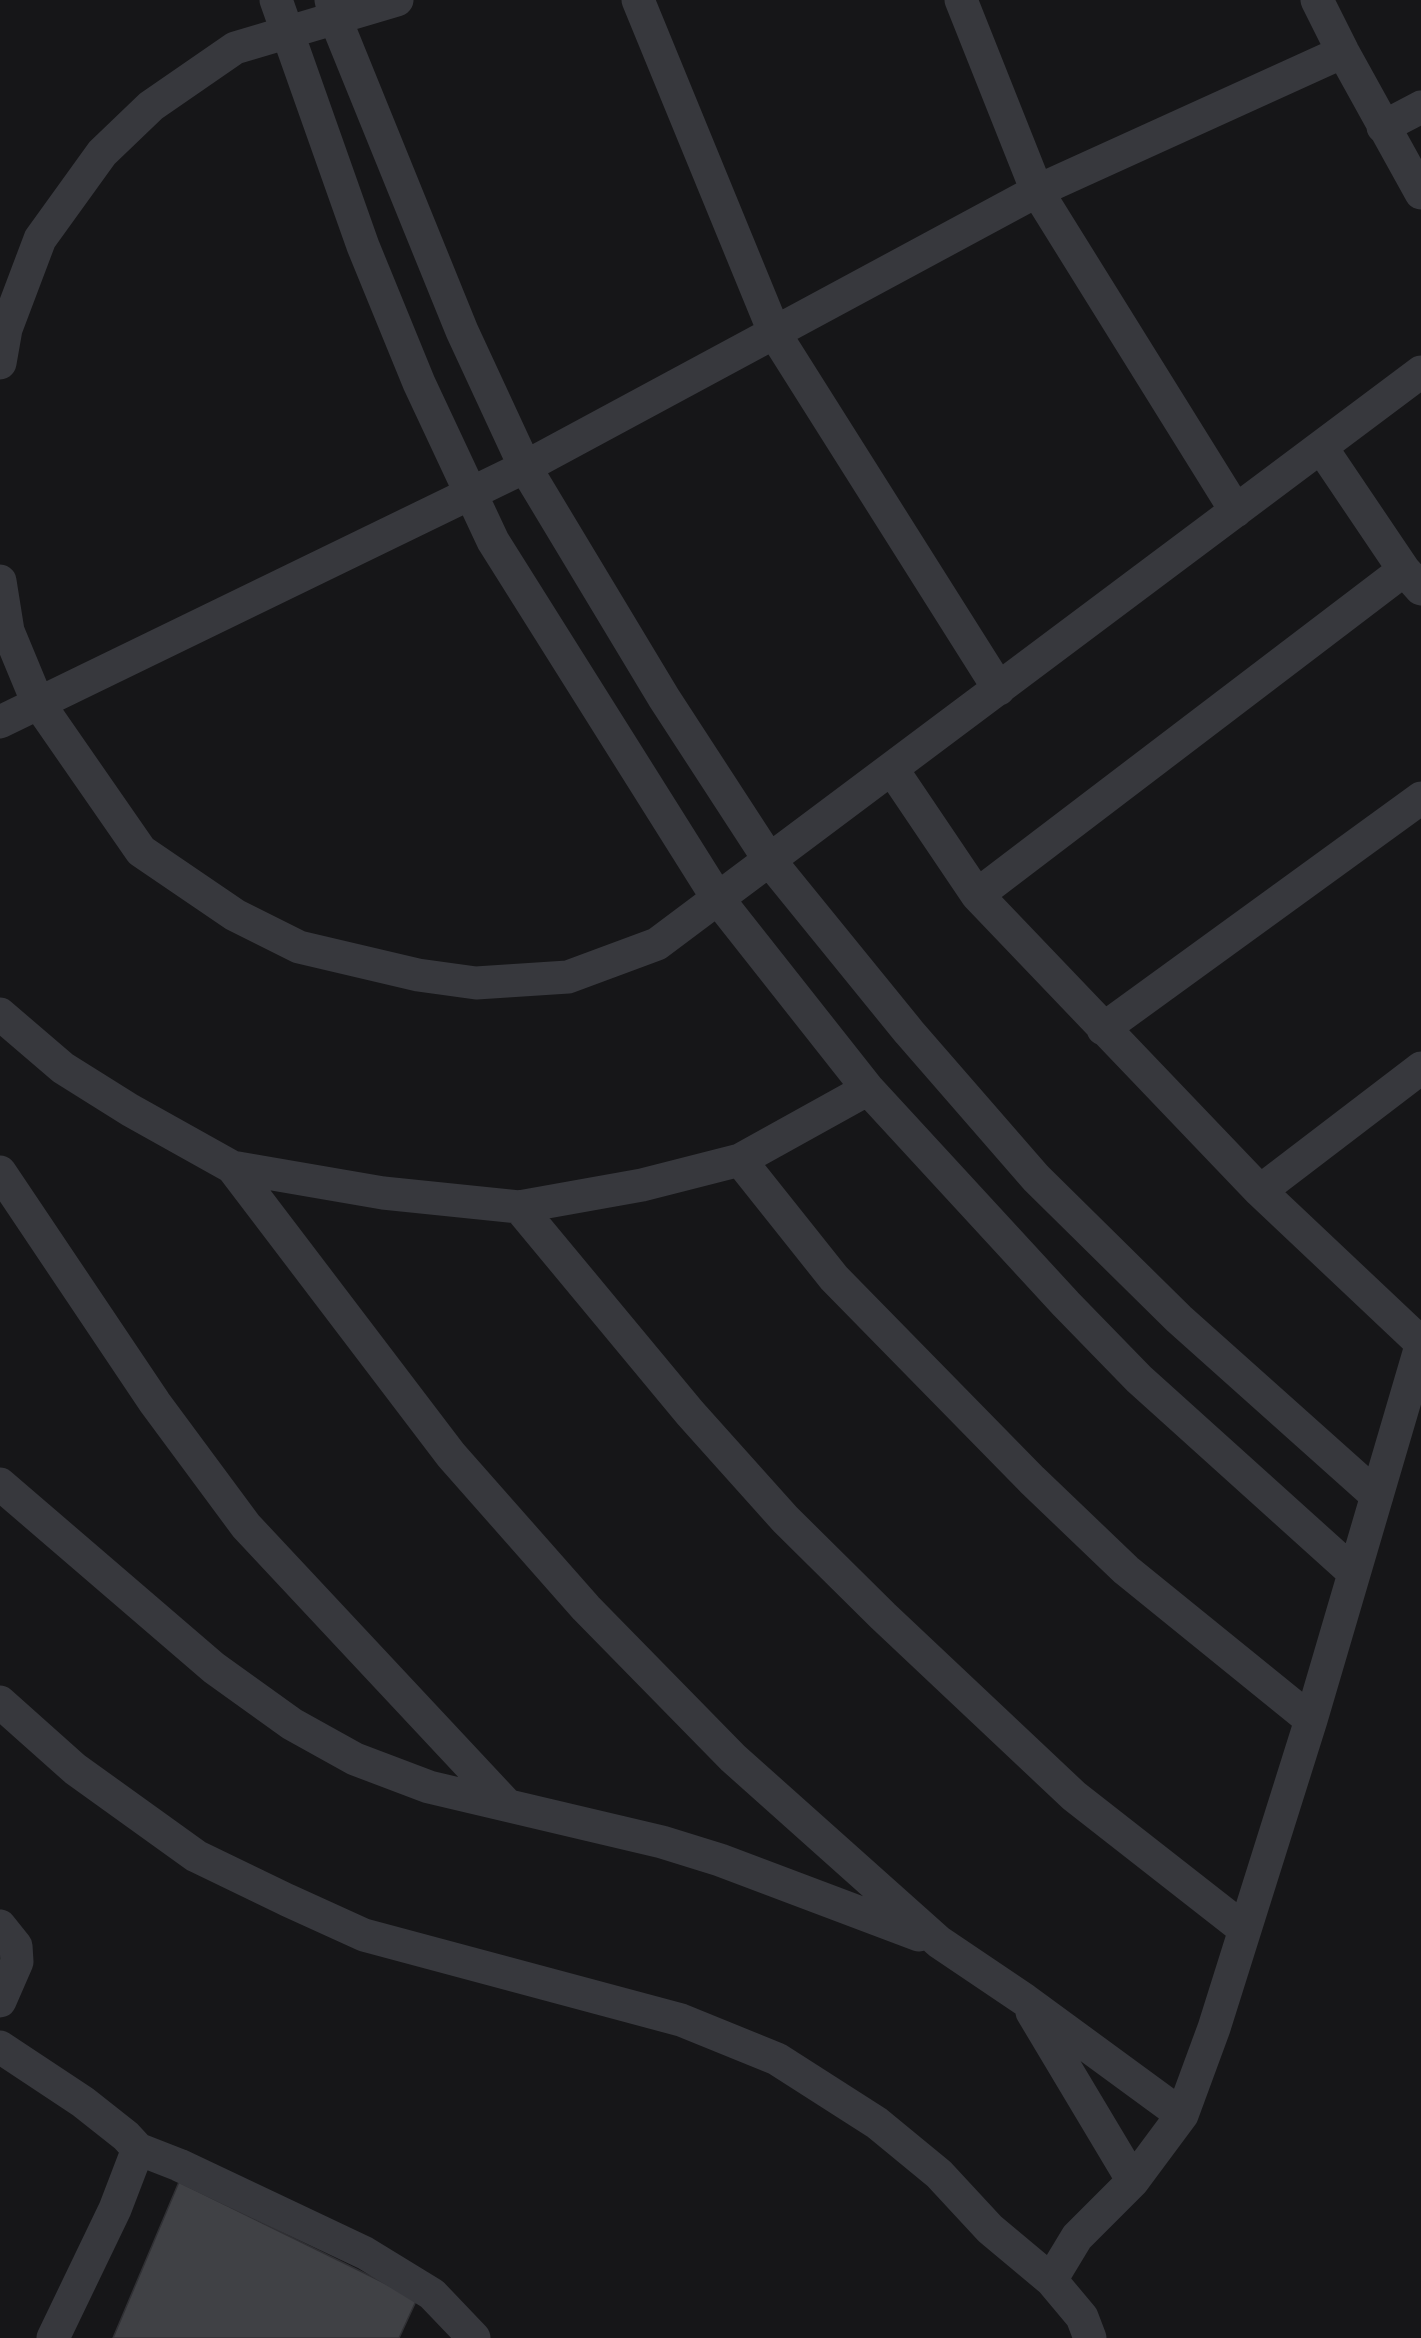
<!DOCTYPE html>
<html>
<head>
<meta charset="utf-8">
<style>
  body { margin:0 }
  canvas { display:block; background:#161618 }
</style>
</head>
<body>
<canvas width="1421" height="2338"></canvas>
<script>
const g = document.querySelector('canvas').getContext('2d');
g.lineJoin = 'round';
function paint(path, color) { g.fillStyle = color; g.fill(path, 'evenodd'); }
const toPath = rows => new Path2D(rows.map(r => 'M' + r).join(''));
function stroke(path, color, width, dash) { g.strokeStyle = color; g.lineWidth = width; g.lineCap = dash ? 'butt' : 'round'; g.setLineDash(dash || []); g.stroke(path); }
const building = toPath([
  [179,2182,417,2299,399,2338,113,2338,179,2182]
]);
paint(building, '#404145');
stroke(building, '#303034', 1.5);
stroke(toPath([
  [276,0,363,246,419,383,493,541,718,899,868,1089,1066,1304,1139,1379,1353,1572],
  [331,0,335,18,462,331,525,467,664,698,770,861,909,1032,1036,1178,1179,1319,1377,1496],
  [638,0,775,334,999,689],
  [961,0,1037,191,1236,511],
  [1317,0,1343,52,1421,193],
  [1383,127,1421,107],
  [0,363,6,329,40,239,102,153,151,106,235,48,397,0],
  [1321,447,1404,570,1421,589],
  [0,581,8,631,37,701,141,851,235,915,299,947,418,975,476,983,568,977,657,944,1421,372],
  [0,722,525,467,1037,191,1343,52],
  [892,769,977,895,1260,1191,1421,1343],
  [977,895,1404,570],
  [0,1014,63,1068,130,1110,232,1167,383,1193,519,1207,642,1185,740,1160,868,1089],
  [1103,1029,1421,798],
  [740,1160,834,1278,1032,1480,1126,1570,1311,1720],
  [232,1167,451,1455,586,1608,733,1758,939,1942,1025,2000,1182,2115],
  [0,1172,155,1403,246,1526,507,1805],
  [1260,1191,1421,1068],
  [519,1207,690,1413,785,1519,883,1616,1074,1796,1244,1929],
  [0,1484,214,1668,292,1724,355,1759,429,1787,662,1842,720,1860,919,1935],
  [0,1702,75,1769,196,1856,287,1900,364,1935,681,2020,777,2059,877,2123,939,2174,990,2229,1051,2280,1077,2237,1133,2181,1182,2115,1214,2028,1311,1720,1421,1346],
  [0,1926,16,1946,17,1962,0,2001],
  [1032,2012,1133,2181],
  [0,2047,83,2102,126,2136,138,2149,115,2209,53,2338],
  [138,2149,179,2165,365,2253,432,2294,474,2338],
  [1051,2280,1082,2317,1090,2338]
]), '#37383d', 33);
</script>
</body>
</html>
